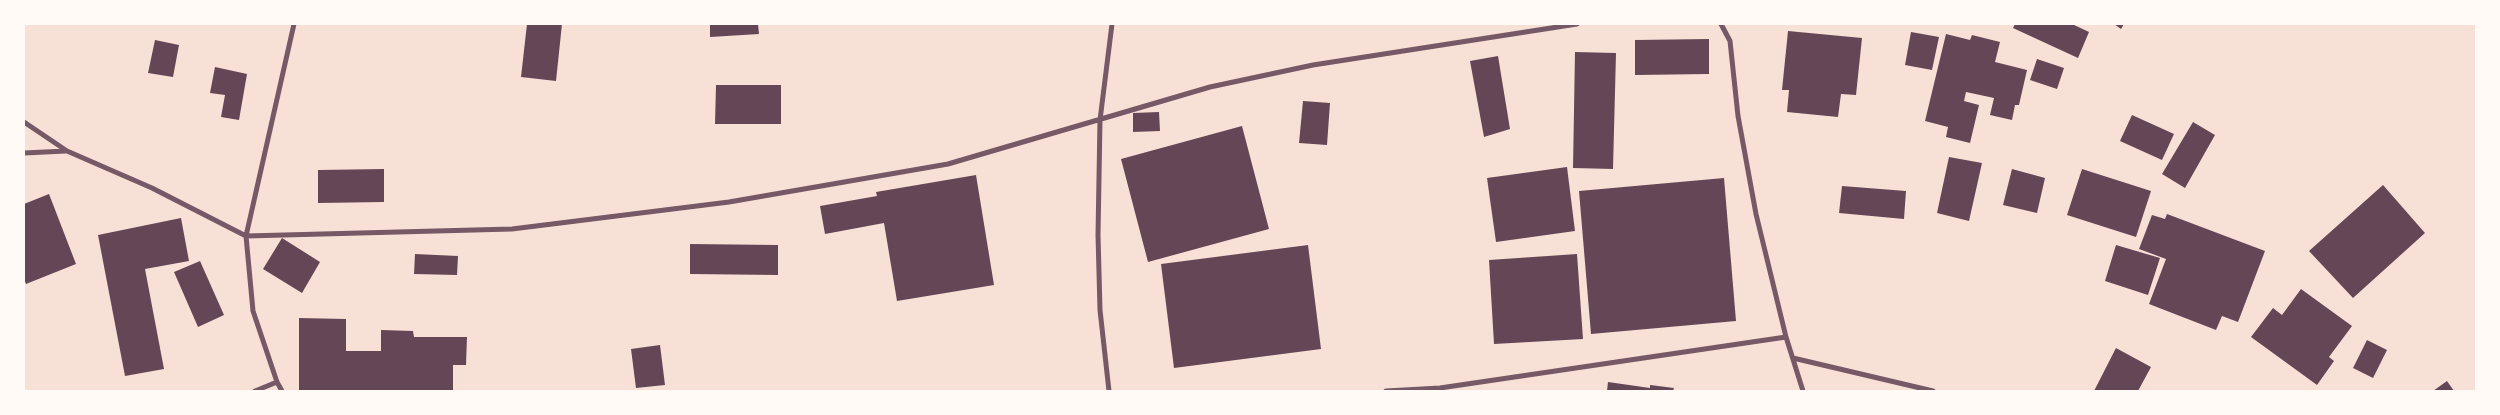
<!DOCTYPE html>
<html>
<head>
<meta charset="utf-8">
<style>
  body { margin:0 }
  #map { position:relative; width:2500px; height:415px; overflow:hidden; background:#f7e1d7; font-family:Inter,sans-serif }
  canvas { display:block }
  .frame { position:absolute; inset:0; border:25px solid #fffaf5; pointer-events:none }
</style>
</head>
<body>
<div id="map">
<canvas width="2500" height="415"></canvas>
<div class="frame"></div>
</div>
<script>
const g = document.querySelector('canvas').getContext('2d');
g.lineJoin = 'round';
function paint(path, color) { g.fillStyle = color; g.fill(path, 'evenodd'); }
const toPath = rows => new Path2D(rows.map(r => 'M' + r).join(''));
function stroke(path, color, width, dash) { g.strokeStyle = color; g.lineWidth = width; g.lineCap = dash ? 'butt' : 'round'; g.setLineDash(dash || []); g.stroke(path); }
paint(toPath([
  [527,24,562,24,556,81,521,77],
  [710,24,758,24,759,34,710,37],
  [2015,24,2072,24,2089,32,2078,58,2013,28],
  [2114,24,2124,24,2121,29],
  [1788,31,1862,38,1856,95,1841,94,1838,117,1787,112,1789,90,1782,90],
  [1911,32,1939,37,1932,70,1905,65],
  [1946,34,1970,40,1972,35,2000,42,1995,62,2027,70,2019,105,2015,105,2012,120,1990,115,1994,98,1966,92,1964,101,1979,105,1970,143,1946,137,1948,127,1925,121],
  [1709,39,1709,74,1635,75,1635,40],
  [155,40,179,45,173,77,148,73],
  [1575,52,1616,53,1613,169,1573,168],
  [1498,56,1510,129,1484,137,1470,61],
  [2037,59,2064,68,2057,89,2030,80],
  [215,67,247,74,239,120,221,117,225,95,210,93],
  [716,85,781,85,781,124,715,124],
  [1303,101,1330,103,1327,145,1299,143],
  [1159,112,1160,131,1133,132,1133,113],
  [2132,115,2174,134,2162,160,2120,141],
  [2193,122,2215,135,2185,188,2162,174],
  [1242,126,1269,229,1148,262,1121,159],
  [1949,157,1982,163,1969,221,1937,213],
  [1567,167,1575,231,1496,242,1487,178],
  [384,169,384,202,318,203,318,170],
  [2012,169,2045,178,2037,213,2003,205],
  [2082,169,2151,191,2136,237,2067,215],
  [976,175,994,285,897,301,884,223,825,234,820,206,877,196,876,192],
  [1724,178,1736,321,1591,334,1579,191],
  [2383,185,2425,233,2353,298,2309,251],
  [1842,186,1906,191,1904,219,1839,213],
  [49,194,76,264,26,284,24,279,24,204],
  [2167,214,2265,251,2238,322,2222,316,2216,330,2149,304,2166,259,2139,249,2152,215,2165,219],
  [181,218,189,261,145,269,164,369,125,376,98,235],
  [282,238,320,262,302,293,263,269],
  [690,244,778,245,778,275,690,274],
  [1308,245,1321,349,1174,368,1161,264],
  [2116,245,2160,258,2148,295,2105,281],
  [415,254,458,256,457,275,414,274],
  [1577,254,1583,339,1494,344,1489,260],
  [200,261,224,315,198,327,174,272],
  [2301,289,2352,326,2329,357,2334,361,2317,385,2251,337,2273,308,2282,315],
  [299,318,346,319,346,351,381,351,381,330,413,331,414,337,467,337,466,365,453,365,453,391,299,391],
  [2367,340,2387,350,2373,378,2353,368],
  [660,345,665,385,636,388,631,349],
  [2116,348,2151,367,2138,391,2094,391],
  [2447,381,2454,391,2433,391],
  [1608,382,1650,388,1650,385,1674,388,1673,391,1607,391]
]), '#644757');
stroke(toPath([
  [1721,24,1730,41,1738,116,1756,214,1786,337,1803,391],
  [24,122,67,151,152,188,246,236,512,229,729,202,948,164,1210,87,1313,65,1577,24],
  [24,153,66,151],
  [1793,358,1933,391],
  [255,391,277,382],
  [282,391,277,382,253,311,246,236,294,24],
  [1109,391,1100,310,1098,235,1100,120,1112,24],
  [1386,391,1440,388,1786,337]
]), '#755966', 5);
</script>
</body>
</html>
